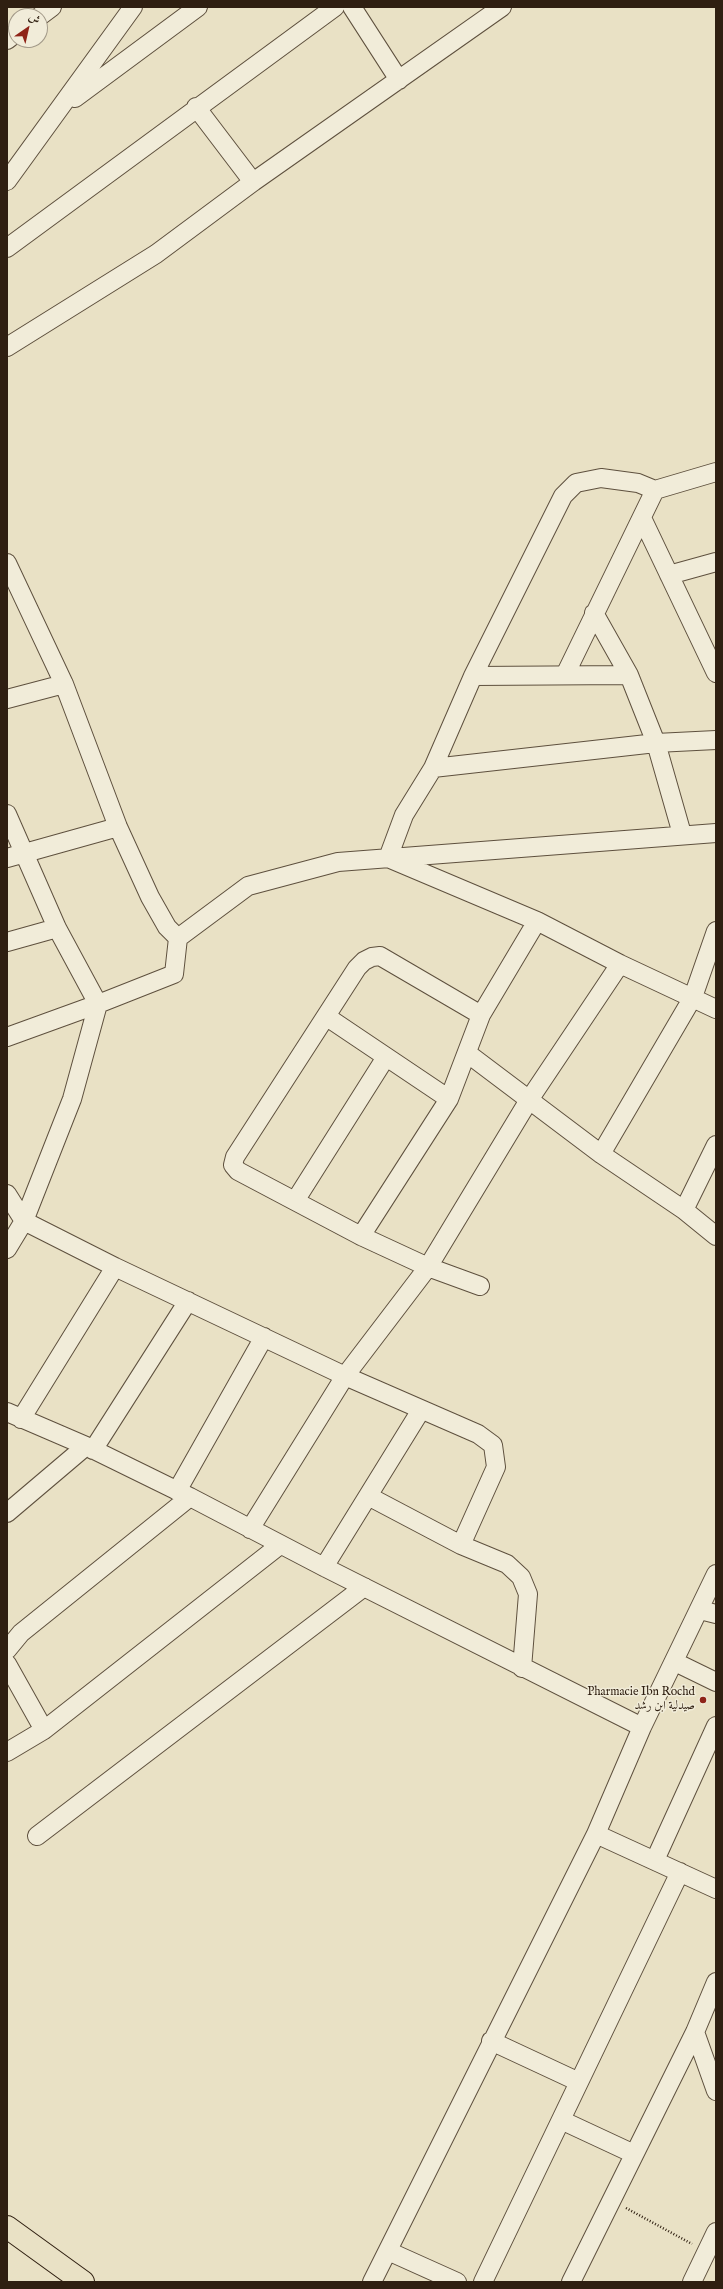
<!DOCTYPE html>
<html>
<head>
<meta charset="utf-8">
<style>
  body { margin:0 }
  #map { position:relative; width:723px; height:2289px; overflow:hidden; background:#e9e1c5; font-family:"IM FELL English",Amiri,serif }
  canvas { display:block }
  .frame { position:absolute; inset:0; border:8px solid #2f1f11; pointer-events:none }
  .north { position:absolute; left:8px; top:8px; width:40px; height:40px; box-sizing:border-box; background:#f1ecd9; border:1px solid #a39a89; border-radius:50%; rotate:34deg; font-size:11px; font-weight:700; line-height:16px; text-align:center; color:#2f1f11 }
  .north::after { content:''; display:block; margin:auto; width:14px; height:18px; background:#8f2418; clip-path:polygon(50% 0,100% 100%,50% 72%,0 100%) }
</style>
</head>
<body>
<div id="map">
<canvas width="723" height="2289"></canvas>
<div class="frame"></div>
<div class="north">ش</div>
</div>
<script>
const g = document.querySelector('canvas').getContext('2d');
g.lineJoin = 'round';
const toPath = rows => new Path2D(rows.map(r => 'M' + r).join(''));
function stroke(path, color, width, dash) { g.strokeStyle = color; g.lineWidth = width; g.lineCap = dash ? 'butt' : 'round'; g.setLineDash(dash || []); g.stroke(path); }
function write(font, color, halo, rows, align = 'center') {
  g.font = font + ' "IM FELL English",Amiri,serif'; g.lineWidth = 3; g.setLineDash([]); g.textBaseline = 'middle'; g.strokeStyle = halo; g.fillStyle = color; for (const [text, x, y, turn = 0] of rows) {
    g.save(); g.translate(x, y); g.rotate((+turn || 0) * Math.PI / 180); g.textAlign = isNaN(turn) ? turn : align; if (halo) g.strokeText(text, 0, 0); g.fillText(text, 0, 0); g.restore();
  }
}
const minor = toPath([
  [352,7,399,80],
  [40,16,52,7],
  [7,40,16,33],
  [75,98,198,7],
  [196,107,253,182],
  [7,181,133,7],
  [7,248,335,7],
  [7,347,156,254,253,182,502,7],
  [655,490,638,483,601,478,576,483,563,496,473,676,433,768,404,815,388,858,537,921,620,964,716,1009],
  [642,518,716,673],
  [7,563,64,684,118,827,150,897,167,927,178,938],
  [669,575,716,562],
  [594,613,629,675],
  [565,675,655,490,716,472],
  [473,676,629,675,656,743,682,834],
  [7,699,64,684],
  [433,768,656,743,716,740],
  [7,814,57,928,98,1004,72,1099,24,1221,7,1249],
  [7,858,118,827],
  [7,942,57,928],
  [327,1017,449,1099],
  [7,1037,98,1004,174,974,178,938,248,886,338,862,716,833],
  [467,1053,601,1154,684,1210],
  [716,1145,684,1210,716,1236],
  [601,1154,693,997,716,931],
  [7,1194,24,1221,115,1267,345,1376,478,1434,493,1445,496,1467,461,1545],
  [295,1201,386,1057],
  [361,1236,449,1099,481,1015,537,921],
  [480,1286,428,1267,361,1236,238,1171,233,1165,235,1157,357,968,364,961,372,957,380,956,481,1015],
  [7,1412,86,1446,190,1497,324,1567,642,1727],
  [21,1419,115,1267],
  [93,1450,188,1301],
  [177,1491,264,1337],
  [368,1496,461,1545,507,1564,521,1577,528,1594,522,1668],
  [7,1513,86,1446],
  [250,1529,345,1376,428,1267,529,1100,620,964],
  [324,1567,421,1410],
  [700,1610,716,1614],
  [7,1650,21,1633,190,1497],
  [675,1662,716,1682],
  [7,1664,44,1730],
  [7,1752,44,1730,280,1545],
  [596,1834,716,1889],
  [37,1836,364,1587],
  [655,1860,716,1726],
  [695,2032,716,2091],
  [491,2041,579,2082],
  [561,2120,634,2154],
  [388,2251,457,2282],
  [372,2282,596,1834,642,1727,716,1574],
  [483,2282,680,1872],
  [571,2282,695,2032,716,1982],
  [692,2282,716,2232]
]);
const major = toPath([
  [7,2227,83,2282]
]);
stroke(minor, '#5e503e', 20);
stroke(major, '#2f1f11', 24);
stroke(toPath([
  [626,2208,692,2244]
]), '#2f1f11', 2.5, [1, 2]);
stroke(minor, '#f1ecd9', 18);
stroke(major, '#e9e1c5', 22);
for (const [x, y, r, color] of [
  [703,1700,4,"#8f2418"]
]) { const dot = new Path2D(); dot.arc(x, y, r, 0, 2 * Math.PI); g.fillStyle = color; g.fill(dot); stroke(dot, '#f1ecd9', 1.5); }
write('12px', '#2f1f11', '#f1ecd9', [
  ["Pharmacie Ibn Rochd",695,1693],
  ["صيدلية ابن رشد",695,1707]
], 'right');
</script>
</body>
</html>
